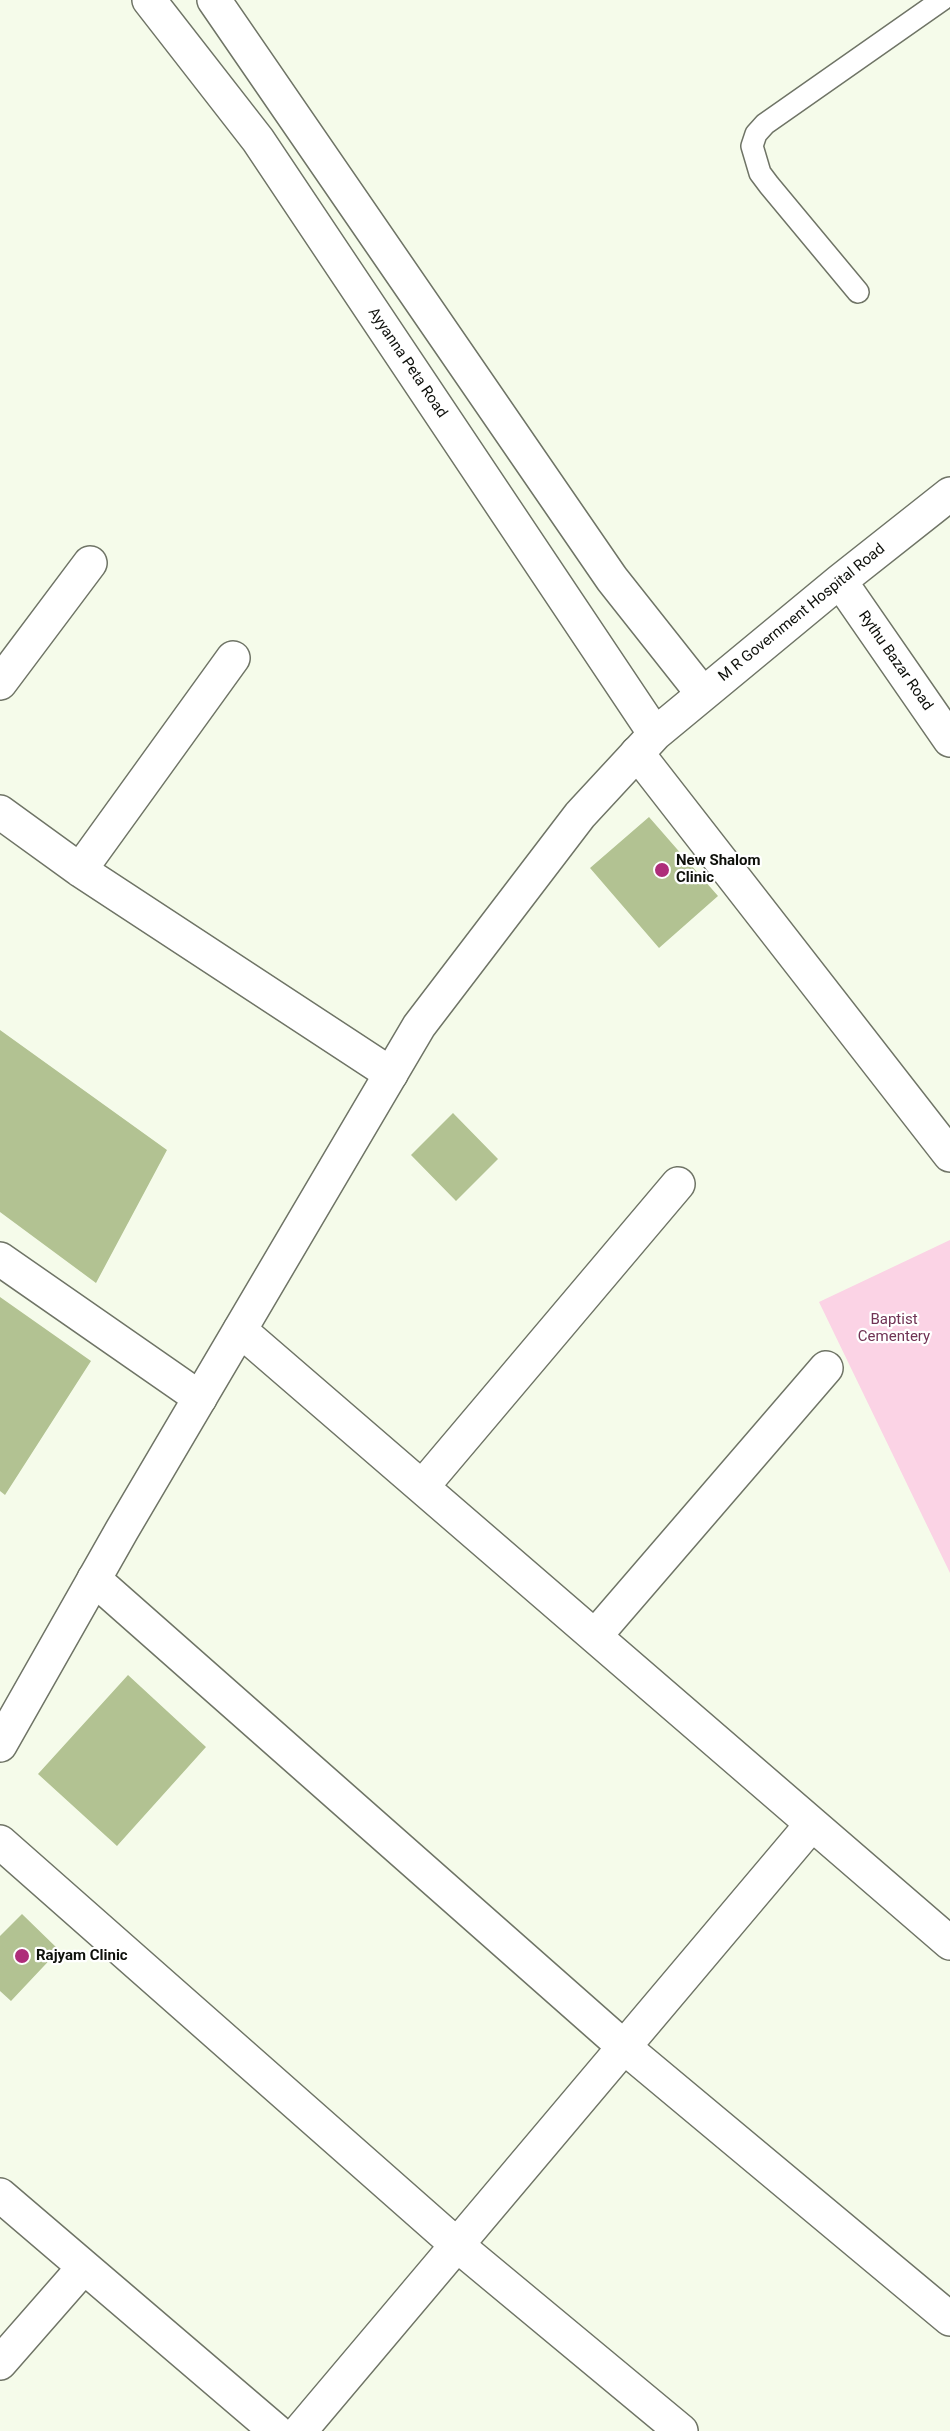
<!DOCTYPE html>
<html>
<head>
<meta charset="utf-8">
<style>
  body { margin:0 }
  canvas { display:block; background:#f5fbea }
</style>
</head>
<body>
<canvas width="950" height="2431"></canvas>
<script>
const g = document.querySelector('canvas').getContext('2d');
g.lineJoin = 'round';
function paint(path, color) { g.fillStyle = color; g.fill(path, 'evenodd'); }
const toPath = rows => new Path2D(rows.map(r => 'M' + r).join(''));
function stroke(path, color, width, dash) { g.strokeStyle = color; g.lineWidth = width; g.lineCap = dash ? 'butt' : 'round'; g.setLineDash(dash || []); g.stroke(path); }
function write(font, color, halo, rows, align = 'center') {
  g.font = font + ' Roboto,sans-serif'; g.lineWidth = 4.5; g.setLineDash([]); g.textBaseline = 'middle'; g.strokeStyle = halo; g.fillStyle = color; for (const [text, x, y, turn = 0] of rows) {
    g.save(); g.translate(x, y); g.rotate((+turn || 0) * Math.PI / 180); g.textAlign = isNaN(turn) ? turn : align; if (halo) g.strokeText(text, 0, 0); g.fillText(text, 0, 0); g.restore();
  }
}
paint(toPath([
  [950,1240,950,1573,819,1302]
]), '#fbd3e5');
paint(toPath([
  [649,817,718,896,659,948,590,868],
  [0,1030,167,1150,96,1283,0,1212],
  [453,1113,498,1159,456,1201,411,1155],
  [0,1297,91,1361,5,1495,0,1491],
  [128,1675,206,1747,117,1846,38,1774],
  [22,1914,59,1950,11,2001,0,1991,0,1936]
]), '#b2c292');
const service = toPath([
  [858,292,769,185,760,173,752,146,756,134,765,124,942,0]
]);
const minor = toPath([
  [0,683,90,563],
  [637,753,950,1155],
  [0,812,80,870,391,1074],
  [80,870,233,658],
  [0,1259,200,1398],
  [240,1330,950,1943],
  [422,1487,678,1184],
  [94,1579,624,2047,950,2319],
  [595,1636,826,1368],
  [0,1842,457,2245,681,2431],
  [0,2195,276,2431],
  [0,2363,84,2267],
  [300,2431,812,1824]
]);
const tertiary = toPath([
  [149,0,258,140,655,734],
  [214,0,612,579,703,694],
  [840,581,950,740],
  [0,1745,122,1530,419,1026,580,815,655,734,840,581,950,494]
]);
stroke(service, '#6f7466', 24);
stroke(minor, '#6f7466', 36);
stroke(tertiary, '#6f7466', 36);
stroke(service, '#fff', 21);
stroke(minor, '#fff', 33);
stroke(tertiary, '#fff', 33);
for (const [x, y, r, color] of [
  [662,870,8,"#ae2d7a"],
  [22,1956,8,"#ae2d7a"]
]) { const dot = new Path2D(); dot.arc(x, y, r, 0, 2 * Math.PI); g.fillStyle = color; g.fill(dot); stroke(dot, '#fff', 2); }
write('15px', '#0e100b', '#fff', [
  ["Ayyanna Peta Road",407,363,56],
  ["M R Government Hospital Road",802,613,-39],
  ["Rythu Bazar Road",895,661,55]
]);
write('bold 15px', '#0e100b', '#fff', [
  ["New Shalom",676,861],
  ["Clinic",676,878],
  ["Rajyam Clinic",36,1956]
], 'left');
write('15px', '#703254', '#fff', [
  ["Baptist",894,1320],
  ["Cementery",894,1337]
]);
</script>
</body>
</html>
